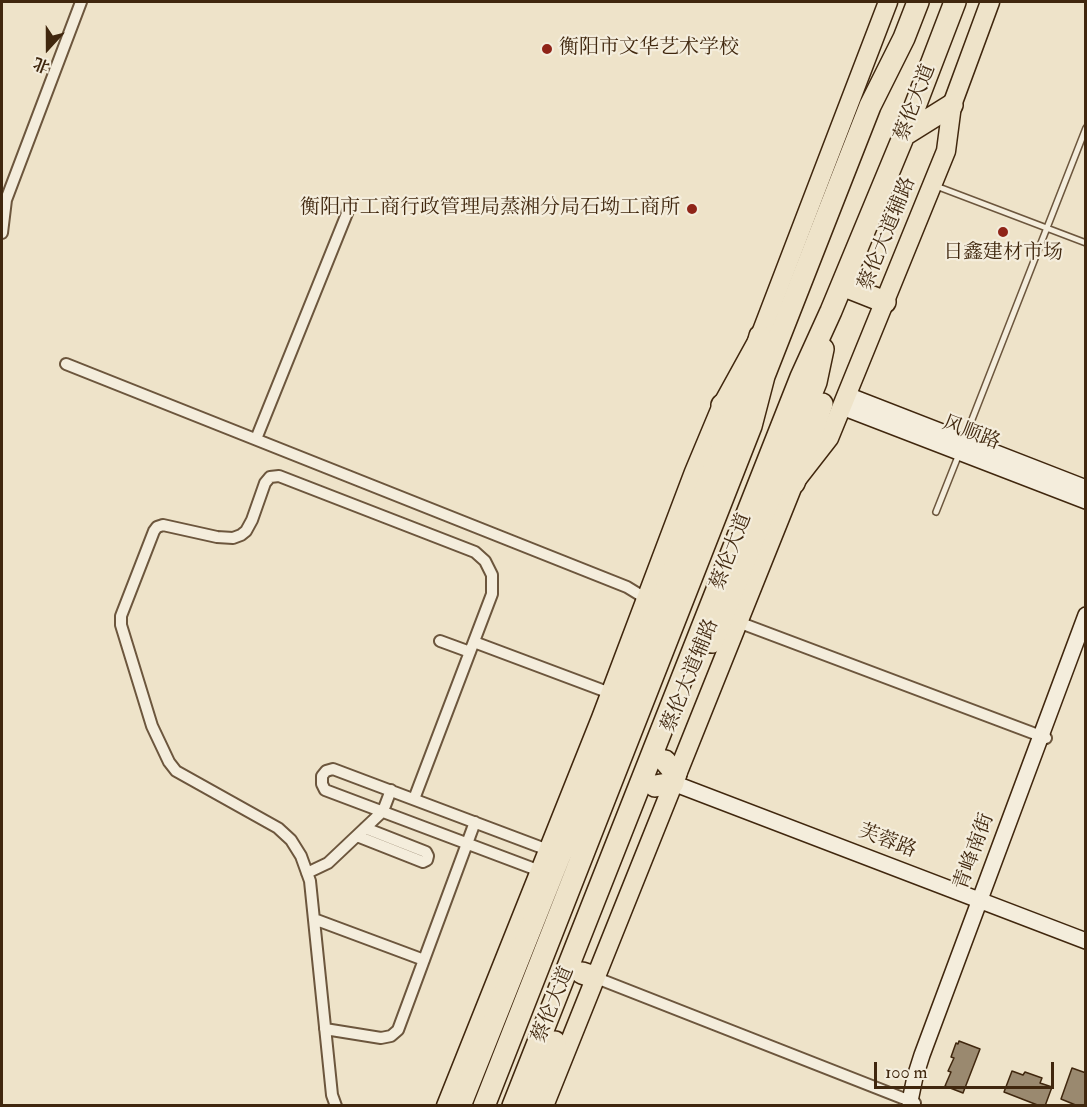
<!DOCTYPE html>
<html>
<head>
<meta charset="utf-8">
<style>
  body { margin:0 }
  #map { position:relative; width:1087px; height:1107px; overflow:hidden; background:#eee3c9; font-family:"IM FELL Double Pica","Noto Serif SC",serif }
  canvas { display:block }
  .frame { position:absolute; inset:0; border:3px solid #40270e; pointer-events:none }
  .north { position:absolute; left:18px; top:18px; width:60px; height:60px; -webkit-text-stroke:4px #f4eddc; paint-order:stroke; rotate:201deg; font-size:16px; font-weight:700; line-height:24px; text-align:center; color:#40270e }
  .north::after { content:''; display:block; margin:auto; width:21px; height:27px; background:#40270e; clip-path:polygon(50% 0,100% 100%,50% 72%,0 100%) }
  .scale { position:absolute; left:874px; top:1062px; width:180px; height:27px; box-sizing:border-box; border:3px solid #40270e; border-top:0; padding-left:8px; font-size:18px; line-height:21px; white-space:nowrap; color:#40270e; -webkit-text-stroke:4px #f4eddc; paint-order:stroke }
</style>
</head>
<body>
<div id="map">
<canvas width="1087" height="1107"></canvas>
<div class="frame"></div>
<div class="north">北</div>
<div class="scale">100 m</div>
</div>
<script>
const g = document.querySelector('canvas').getContext('2d');
g.lineJoin = 'round';
function paint(path, color) { g.fillStyle = color; g.fill(path, 'evenodd'); }
const toPath = rows => new Path2D(rows.map(r => 'M' + r).join(''));
function stroke(path, color, width, dash) { g.strokeStyle = color; g.lineWidth = width; g.lineCap = dash ? 'butt' : 'round'; g.setLineDash(dash || []); g.stroke(path); }
function write(font, color, halo, rows, align = 'center') {
  g.font = font + ' "IM FELL Double Pica","Noto Serif SC",serif'; g.lineWidth = 4.5; g.setLineDash([]); g.textBaseline = 'middle'; g.strokeStyle = halo; g.fillStyle = color; for (const [text, x, y, turn = 0] of rows) {
    g.save(); g.translate(x, y); g.rotate((+turn || 0) * Math.PI / 180); g.textAlign = isNaN(turn) ? turn : align; if (halo) g.strokeText(text, 0, 0); g.fillText(text, 0, 0); g.restore();
  }
}
const building = toPath([
  [959,1041,980,1049,963,1093,945,1086,951,1072,948,1071,954,1058,951,1057,956,1043,958,1044,959,1041],
  [1072,1068,1086,1073,1086,1106,1078,1106,1061,1099,1072,1068],
  [1012,1071,1023,1075,1025,1072,1042,1078,1040,1083,1052,1087,1045,1106,1040,1106,1004,1092,1012,1071]
]);
paint(building, '#9a896f');
stroke(building, '#40270e', 1.5);
const lane = toPath([
  [936,186,1086,243],
  [964,440,1086,128],
  [936,512,959,454]
]);
const street = toPath([
  [2,233,6,200,81,2],
  [66,364,627,587,645,598],
  [256,439,350,206],
  [738,622,1046,738],
  [440,641,470,652],
  [474,642,610,693],
  [357,836,423,862,427,860,428,856,426,852,365,828],
  [540,871,325,790,322,784,322,776,326,771,333,769,548,850],
  [307,873,328,863,383,811,391,790],
  [314,919,424,960],
  [594,977,915,1103],
  [325,1029,381,1038,391,1036,398,1030,475,822],
  [336,1106,332,1095,310,881,301,856,291,840,278,828,176,771,169,762,152,726,121,625,121,616,154,531,157,527,163,525,217,537,233,538,241,535,246,531,252,520,265,483,270,477,279,476,475,552,485,561,492,575,492,594,414,799]
]);
const secondary = toPath([
  [847,395,1086,488],
  [842,407,1086,501],
  [673,783,1086,941],
  [912,1106,910,1101,915,1077,922,1055,1086,615]
]);
const primary = toPath([
  [446,1106,601,718,694,472,722,405,760,336,888,2],
  [544,1106,794,483,829,438,946,151,952,105,990,2]
]);
const highway = toPath([
  [904,135,952,105],
  [842,285,885,302],
  [722,405,746,388,760,336],
  [794,483,822,404],
  [712,642,816,382,823,349],
  [665,761,676,774],
  [655,786,673,783],
  [582,973,594,977],
  [460,1106,746,388,764,376],
  [484,1106,751,426,764,376,870,106,904,38,918,2],
  [513,1106,801,377,831,311,904,135,955,2],
  [530,1106,555,1042]
]);
stroke(lane, '#6c563d', 8);
stroke(street, '#6c563d', 14);
stroke(secondary, '#40270e', 18);
stroke(primary, '#40270e', 21);
stroke(highway, '#40270e', 24);
stroke(lane, '#f4eddc', 5);
stroke(street, '#f4eddc', 10);
stroke(secondary, '#f4eddc', 15);
stroke(primary, '#eee3c9', 18);
stroke(highway, '#eee3c9', 21);
for (const [x, y, r, color] of [
  [547,49,6,"#8f2418"],
  [692,209,6,"#8f2418"],
  [1003,232,6,"#8f2418"]
]) { const dot = new Path2D(); dot.arc(x, y, r, 0, 2 * Math.PI); g.fillStyle = color; g.fill(dot); stroke(dot, '#f4eddc', 2); }
write('20px', '#40270e', '#f4eddc', [
  ["衡阳市文华艺术学校",559,49],
  ["衡阳市工商行政管理局蒸湘分局石坳工商所",680,209,"right"],
  ["日鑫建材市场",1003,254,"center"]
], 'left');
write('20px', '#40270e', '#f4eddc', [
  ["蔡伦大道",916,103,-69],
  ["蔡伦大道辅路",888,234,-68],
  ["风顺路",971,434,21],
  ["蔡伦大道",732,552,-69],
  ["蔡伦大道辅路",691,676,-68],
  ["芙蓉路",887,842,21],
  ["青峰南街",975,852,-70],
  ["蔡伦大道",554,1005,-68]
]);
</script>
</body>
</html>
